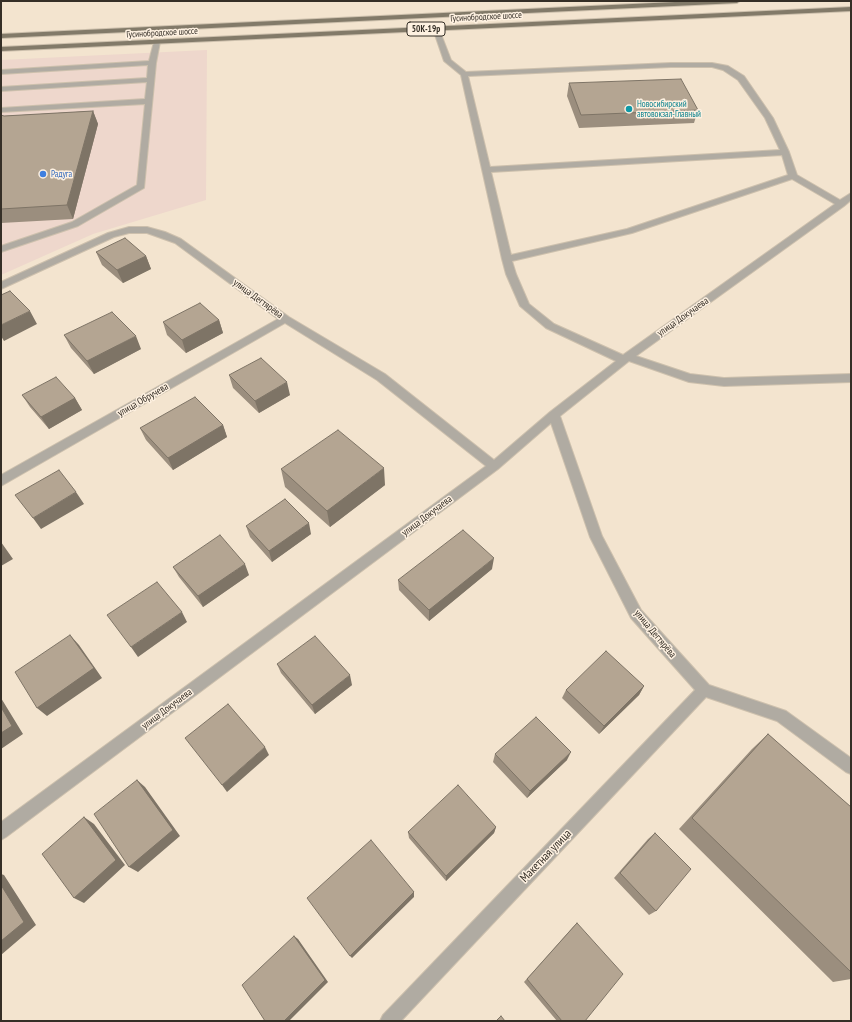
<!DOCTYPE html>
<html>
<head>
<meta charset="utf-8">
<style>
  body { margin:0 }
  #map { position:relative; width:852px; height:1022px; overflow:hidden; background:#f3e4cf; font-family:"PT Sans Narrow",sans-serif }
  canvas { display:block }
  .frame { position:absolute; inset:0; border:2px solid #352f27; pointer-events:none }
</style>
</head>
<body>
<div id="map">
<canvas width="852" height="1022"></canvas>
<div class="frame"></div>
</div>
<script>
const g = document.querySelector('canvas').getContext('2d');
g.lineJoin = 'round';
function paint(path, color) { g.fillStyle = color; g.fill(path, 'evenodd'); }
const toPath = rows => new Path2D(rows.map(r => 'M' + r).join(''));
function stroke(path, color, width, dash) { g.strokeStyle = color; g.lineWidth = width; g.lineCap = dash ? 'butt' : 'round'; g.setLineDash(dash || []); g.stroke(path); }
function write(font, color, halo, rows, align = 'center') {
  g.font = font + ' "PT Sans Narrow",sans-serif'; g.lineWidth = 3; g.setLineDash([]); g.textBaseline = 'middle'; g.strokeStyle = halo; g.fillStyle = color; for (const [text, x, y, turn = 0] of rows) {
    g.save(); g.translate(x, y); g.rotate((+turn || 0) * Math.PI / 180); g.textAlign = isNaN(turn) ? turn : align; if (halo) g.strokeText(text, 0, 0); g.fillText(text, 0, 0); g.restore();
  }
}
paint(toPath([
  [207,50,206,200,93,234,1,275,1,60]
]), '#eed7cc');
const minor = toPath([
  [436,27,439,29,451,60,466,72,671,63,712,63,728,66,744,76,773,118,789,152,797,175,840,200,851,193,851,200,844,206,636,356,690,374,724,378,851,374,851,382,724,386,689,382,629,361,560,416,602,536,641,610,709,685,786,711,851,758,851,774,846,772,777,721,706,697,401,1021,380,1021,383,1015,695,690,631,618,590,537,551,423,498,469,6,837,1,840,1,822,486,466,377,380,285,323,1,486,1,475,278,319,175,243,147,233,129,233,114,237,1,289,1,282,108,233,129,227,147,227,165,232,181,239,289,317,385,374,494,460,550,412,616,361,546,328,520,306,506,274,502,259,461,75,444,61,433,29,436,27],
  [671,67,712,67,723,70,738,80,765,118,780,150,490,167,468,76,671,67],
  [782,155,788,175,627,229,511,255,491,172,782,155],
  [792,179,835,204,623,355,554,324,529,304,516,274,512,261,632,233,792,179],
  [157,40,160,42,156,63,144,188,78,226,1,252,1,246,72,222,137,185,145,104,1,112,1,108,145,99,147,82,1,91,1,87,147,78,148,65,1,74,1,70,149,61,154,42,157,40]
]);
const major = toPath([
  [696,1,740,1,737,3,1,38,1,34,696,1],
  [851,7,851,11,1,51,1,47,851,7]
]);
stroke(minor, '#cdc0ad', 2);
stroke(major, '#cdc0ad', 2);
paint(minor, '#b0aba2');
paint(major, '#827a69');
paint(toPath([
  [569,83,698,110,694,123,579,128,567,96],
  [93,111,98,124,73,219,1,223,1,115,4,116],
  [96,252,146,256,151,269,123,283,102,265],
  [219,320,223,333,186,353,167,335,163,322],
  [64,335,141,349,94,374,71,348],
  [229,375,290,395,259,413,233,388],
  [22,395,75,398,82,410,49,429,30,407],
  [223,425,227,437,173,470,146,440,140,428],
  [281,469,385,485,330,527,285,487],
  [246,526,311,534,272,562,250,537],
  [173,567,249,575,203,607,179,577],
  [492,569,429,621,399,590,398,580],
  [277,664,352,685,315,714,281,673],
  [644,686,639,695,599,734,562,698,566,690],
  [768,734,851,807,851,979,833,982,679,829,752,749],
  [495,754,567,760,527,798,493,762],
  [496,827,494,833,446,881,409,838,408,832],
  [655,833,656,911,649,915,614,878,648,839],
  [577,923,585,1021,557,1021,524,982,573,927]
]), '#9b8e7e');
paint(toPath([
  [93,111,98,124,73,219,67,205],
  [146,256,151,269,123,283,117,270],
  [30,311,37,324,4,341,1,336,1,325],
  [219,320,223,333,186,353,182,340],
  [136,336,141,349,94,374,87,361],
  [287,382,290,395,259,413,255,401],
  [75,398,82,410,49,429,41,417],
  [223,425,227,437,173,470,168,458],
  [384,468,385,485,330,527,327,511],
  [76,492,84,504,41,529,33,518],
  [309,523,311,534,272,562,269,551],
  [1,542,13,559,1,566],
  [494,558,492,569,429,621,429,610],
  [245,564,249,575,203,607,198,596],
  [182,612,187,622,138,657,131,647],
  [70,635,79,645,102,678,47,716,37,708],
  [350,675,352,685,315,714,312,705],
  [644,686,639,695,599,734,604,726],
  [1,698,23,734,1,749],
  [265,747,269,755,227,792,222,785],
  [571,752,567,760,527,798,530,791],
  [137,780,145,787,180,836,138,872,129,867],
  [84,817,94,824,125,865,84,903,74,898],
  [496,827,494,833,446,881,446,876],
  [1,874,4,875,36,925,1,955],
  [414,892,414,897,352,958,350,956],
  [294,936,298,939,328,982,289,1021,284,1021]
]), '#7e7466');
const building = toPath([
  [681,79,698,110,581,115,569,83,681,79],
  [93,111,67,205,1,209,1,115,4,116,93,111],
  [125,238,146,256,117,270,96,252,125,238],
  [10,291,30,311,1,325,1,295,10,291],
  [200,303,219,320,182,340,163,322,200,303],
  [112,312,136,336,87,361,64,335,112,312],
  [261,358,287,382,255,401,229,375,261,358],
  [56,377,75,398,41,417,22,395,56,377],
  [195,397,223,425,168,458,140,428,195,397],
  [338,430,384,468,327,511,281,469,338,430],
  [59,470,76,492,33,518,15,495,59,470],
  [285,499,309,523,269,551,246,526,285,499],
  [463,530,494,558,429,610,398,580,463,530],
  [220,535,245,564,198,596,173,567,220,535],
  [1,545,3,548,1,549,1,545],
  [157,582,182,612,131,647,107,615,157,582],
  [70,635,94,668,37,708,15,672,70,635],
  [315,636,350,675,312,705,277,664,315,636],
  [606,651,644,686,604,726,566,690,606,651],
  [228,704,265,747,222,785,185,738,228,704],
  [1,707,12,726,1,733,1,707],
  [536,717,571,752,530,791,495,754,536,717],
  [768,734,851,807,851,972,692,818,768,734],
  [137,780,173,830,129,867,94,814,137,780],
  [458,785,496,827,446,876,408,832,458,785],
  [84,817,116,860,74,898,42,854,84,817],
  [655,833,691,869,656,911,620,873,655,833],
  [371,840,414,892,350,956,307,898,371,840],
  [1,885,24,922,1,941,1,885],
  [577,923,623,974,585,1021,562,1021,527,979,577,923],
  [294,936,325,980,284,1021,265,1021,242,985,294,936],
  [501,1016,505,1021,496,1021,501,1016]
]);
paint(building, '#b4a592');
stroke(building, '#7e7466', 1);
for (const [x, y, r, color] of [
  [629,109,4,"#0f9aa8"],
  [43,174,4,"#3f7fe0"]
]) { const dot = new Path2D(); dot.arc(x, y, r, 0, 2 * Math.PI); g.fillStyle = color; g.fill(dot); stroke(dot, '#fef1e1', 1.5); }
write('9px', '#352f27', '#fef1e1', [
  ["Гусинобродское шоссе",486,17,-3],
  ["Гусинобродское шоссе",162,33,-3]
]);
for (const [x, y, w] of [
  [426,29,38]
]) { const box = new Path2D(); box.roundRect(x - w / 2, y - 7, w, 14, 3); g.fillStyle = '#fef1e1'; g.fill(box); stroke(box, '#352f27', 1); }
write('bold 9px', '#352f27', null, [
  ["50К-19р",426,29]
]);
write('9px', '#0d838f', '#fef1e1', [
  ["Новосибирский",637,104],
  ["автовокзал-Главный",637,114]
], 'left');
write('9px', '#366cbe', '#fef1e1', [
  ["Радуга",51,174]
], 'left');
write('10px', '#352f27', '#fef1e1', [
  ["улица Дегтярёва",258,299,36],
  ["улица Докучаева",683,317,-35],
  ["улица Обручева",143,400,-30],
  ["улица Докучаева",427,516,-37],
  ["улица Дегтярёва",655,634,50],
  ["улица Докучаева",167,709,-37]
]);
write('12px', '#352f27', '#fef1e1', [
  ["Макетная улица",546,856,-46]
]);
</script>
</body>
</html>
